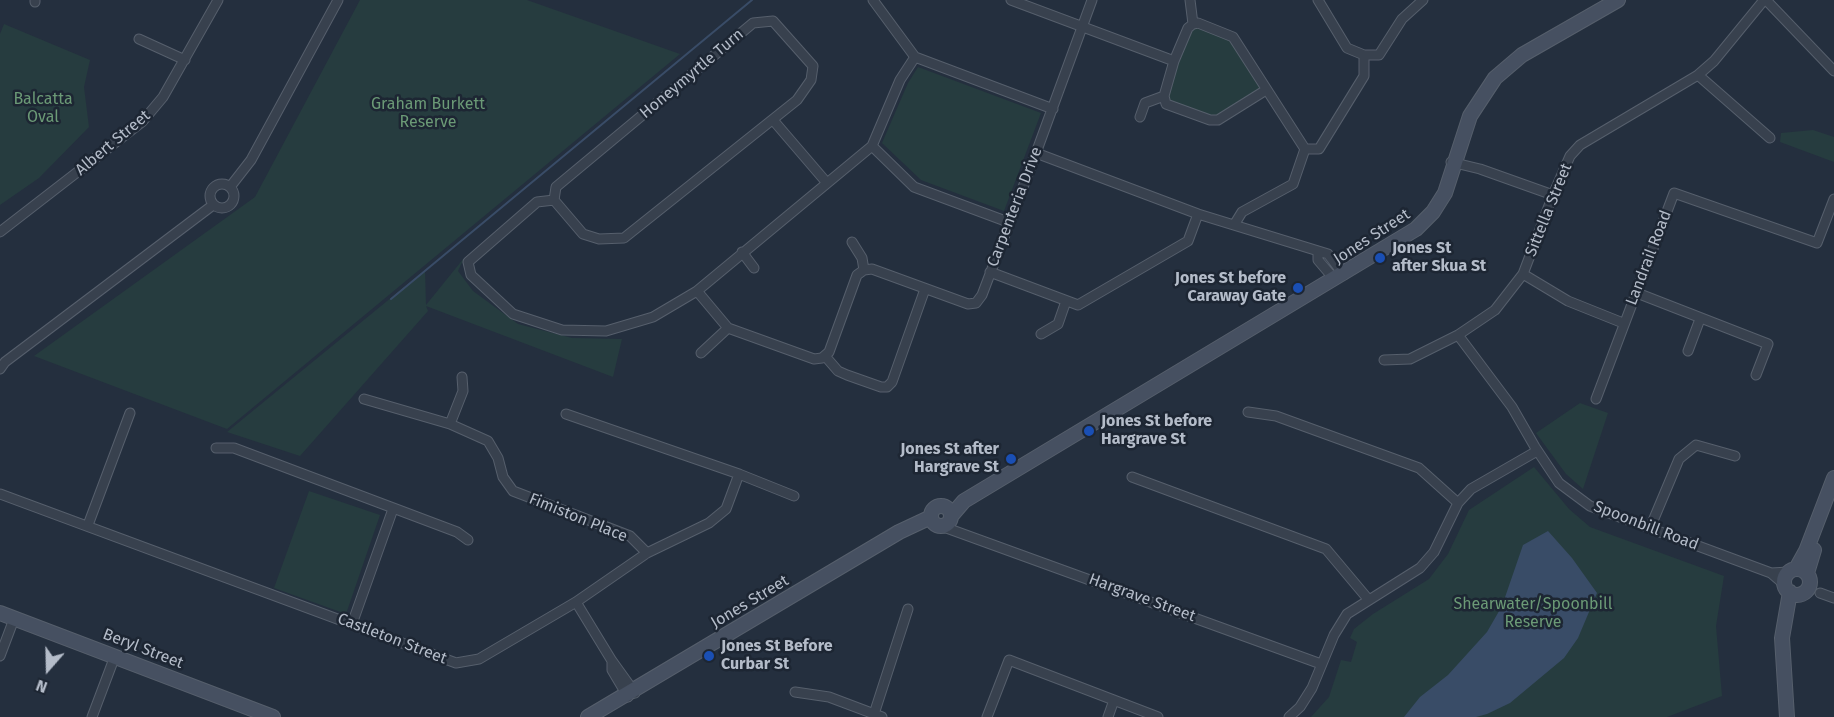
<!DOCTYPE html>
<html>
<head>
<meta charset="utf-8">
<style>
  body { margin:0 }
  #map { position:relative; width:1834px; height:717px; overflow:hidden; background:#242f3e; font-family:"Fira Sans",sans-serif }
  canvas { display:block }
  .north { position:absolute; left:18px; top:639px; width:60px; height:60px; -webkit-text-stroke:4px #1d2633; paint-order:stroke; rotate:200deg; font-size:16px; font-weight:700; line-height:24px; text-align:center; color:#b4bcc9 }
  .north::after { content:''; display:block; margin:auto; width:21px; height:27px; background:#b4bcc9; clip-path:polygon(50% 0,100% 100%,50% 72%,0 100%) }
</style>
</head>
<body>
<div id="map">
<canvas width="1834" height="717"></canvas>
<div class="north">N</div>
</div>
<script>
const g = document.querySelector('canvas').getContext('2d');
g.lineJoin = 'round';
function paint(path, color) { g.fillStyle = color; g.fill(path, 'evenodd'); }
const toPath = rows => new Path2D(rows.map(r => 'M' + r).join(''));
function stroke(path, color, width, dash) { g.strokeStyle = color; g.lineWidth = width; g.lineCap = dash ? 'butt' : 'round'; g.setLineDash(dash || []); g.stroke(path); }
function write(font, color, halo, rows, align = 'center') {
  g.font = font + ' "Fira Sans",sans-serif'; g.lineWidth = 5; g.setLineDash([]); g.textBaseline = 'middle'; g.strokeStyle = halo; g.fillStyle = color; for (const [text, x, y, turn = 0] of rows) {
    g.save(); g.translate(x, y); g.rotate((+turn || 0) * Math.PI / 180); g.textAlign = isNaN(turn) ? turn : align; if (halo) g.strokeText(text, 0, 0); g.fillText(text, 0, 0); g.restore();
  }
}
paint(toPath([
  [360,0,527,0,680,54,227,429,34,356,255,197],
  [4,24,90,60,84,87,89,127,39,178,0,205,0,34],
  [1193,24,1233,37,1266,90,1218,120,1166,104,1174,61],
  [918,67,1041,113,1004,211,921,180,882,143,908,83],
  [1813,130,1834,137,1834,162,1780,142,1781,133],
  [464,258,458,271,473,291,518,324,572,338,622,339,613,377,426,306,428,311,300,456,227,432,425,270,426,305],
  [1580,403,1608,413,1583,489,1566,474,1536,433],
  [1534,467,1569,509,1590,527,1724,576,1716,626,1722,696,1667,717,1311,717,1329,697,1341,660,1351,662,1357,642,1350,638,1354,629,1373,614,1429,579,1448,554,1469,510],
  [309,491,380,515,346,614,274,588]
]), '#263c3f');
paint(toPath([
  [1548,531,1572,558,1597,593,1578,638,1564,658,1510,703,1487,714,1476,717,1404,717,1420,697,1448,675,1487,632,1502,606,1523,545]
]), '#394c67');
stroke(toPath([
  [391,299,752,0]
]), '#394c67', 2);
const street = toPath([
  [873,0,915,57,1053,109],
  [1011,0,1174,61],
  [1190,0,1193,24],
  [1318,0,1347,48,1364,55,1379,55,1402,19,1423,0],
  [1766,0,1834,71],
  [35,2,35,0],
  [773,21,813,66,811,80,797,100,624,238,599,239,583,234,554,200,556,187,753,23,773,21],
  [1193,24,1198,23,1233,37,1305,149,1293,184,1242,212,1234,225],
  [1193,24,1188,28,1174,61,1164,96,1166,104,1210,120,1218,120,1266,90],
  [139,39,185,60],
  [1698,75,1770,138],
  [1140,117,1145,103,1164,96],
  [773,120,827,183],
  [872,146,914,187,1008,222],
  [1305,149,1319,149,1364,76,1364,55],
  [1036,153,1198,214,1328,254,1344,275],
  [1451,162,1480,169,1553,195],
  '210 196a12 12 0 1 1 24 0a12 12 0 1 1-24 0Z',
  [230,187,251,160,338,0],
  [554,200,537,202,468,262,471,275,513,314,562,330,606,331,653,317,697,291,872,146,900,80,915,57],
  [0,232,142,122,163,97,218,0],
  [852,242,862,258,864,270],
  [742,252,754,268],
  [1318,252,1318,260,1335,280],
  [990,272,1078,305,1188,241,1198,214],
  [1523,274,1568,301,1623,323],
  [697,291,728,328,814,359,822,358,829,352,857,275,864,270,872,269,968,304,976,303,982,295,1036,153,1092,0],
  [1637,293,1768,344,1756,375],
  [1041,334,1058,324,1066,301],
  [1458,335,1512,407,1535,447,1559,483,1590,506,1771,573,1789,572],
  [1688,351,1700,319],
  [701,353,728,328],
  [825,356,838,371,847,375,881,387,887,387,892,382,925,289],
  [1384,360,1410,359,1458,335,1495,310,1523,274,1553,195,1570,156,1580,145,1698,75,1714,61,1764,0],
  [0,369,5,362,213,205],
  [364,399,450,424,488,441,498,458,503,477,513,491,630,536,647,553],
  [1596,399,1674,193,1817,243,1834,199],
  [1248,412,1276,416,1419,468,1458,503],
  [566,414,739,474,794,496],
  [450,424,463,391,462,377],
  [216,448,234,448,457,532,468,540],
  [1132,477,1326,549,1368,599],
  [0,494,456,663,479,659,576,602,647,553,709,523,726,509,739,474],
  [88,525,130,413],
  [941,526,1321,664],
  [1650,528,1679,459,1696,445,1735,456],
  [1771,573,1785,585],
  [1820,593,1834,598],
  [576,602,612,661,635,693],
  [352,624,393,509],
  [0,656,14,619],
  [612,661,612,670,628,697],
  [795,692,829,697,882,717],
  [874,714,908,609],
  [92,717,115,656],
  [987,717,1009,660,1158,717],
  [1108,717,1114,700],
  [1289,717,1300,707,1312,688,1334,635,1347,614,1420,568,1434,552,1458,503,1471,489,1537,451]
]);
const secondary = toPath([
  '931 516a10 10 0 1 1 20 0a10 10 0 1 1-20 0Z',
  [952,515,964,501,1416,229,1433,212,1445,193,1470,116,1495,78,1522,55,1618,0],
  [1796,569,1806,551,1834,478],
  '1784 582a13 13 0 1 1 26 0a13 13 0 1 1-26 0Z',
  [1807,573,1814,550],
  [0,613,273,717],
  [588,717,899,532,931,517],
  [1787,717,1782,638,1790,592]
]);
stroke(street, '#565f6c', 11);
stroke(secondary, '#565f6c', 16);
stroke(street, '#38414e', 9);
stroke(secondary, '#465061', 14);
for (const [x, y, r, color] of [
  [1380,258,6,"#1a4fb4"],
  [1298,288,6,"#1a4fb4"],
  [1089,431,6,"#1a4fb4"],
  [1011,459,6,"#1a4fb4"],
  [709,656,6,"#1a4fb4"]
]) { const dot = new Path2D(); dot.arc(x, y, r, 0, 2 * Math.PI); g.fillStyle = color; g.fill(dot); stroke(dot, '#1d2633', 2); }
write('16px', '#b4bcc9', '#1d2633', [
  ["Honeymyrtle Turn",692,74,-40],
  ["Albert Street",113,143,-40],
  ["Carpenteria Drive",1015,207,-69],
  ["Sittella Street",1549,210,-68],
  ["Jones Street",1372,237,-33],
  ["Landrail Road",1649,258,-69],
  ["Fimiston Place",578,518,22],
  ["Spoonbill Road",1646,526,21],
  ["Hargrave Street",1142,598,20],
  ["Jones Street",750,602,-31],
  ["Castleton Street",392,639,21],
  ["Beryl Street",143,649,21]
]);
write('16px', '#6b9a76', '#1d2633', [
  ["Balcatta",43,100],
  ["Oval",43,118],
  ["Graham Burkett",428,105],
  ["Reserve",428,123],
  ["Shearwater/Spoonbill",1533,605],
  ["Reserve",1533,623]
]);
write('bold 16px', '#b4bcc9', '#1d2633', [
  ["Jones St",1392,249],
  ["after Skua St",1392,267],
  ["Jones St before",1286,279,"right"],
  ["Caraway Gate",1286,297,"right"],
  ["Jones St before",1101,422],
  ["Hargrave St",1101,440],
  ["Jones St after",999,450,"right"],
  ["Hargrave St",999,468,"right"],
  ["Jones St Before",721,647],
  ["Curbar St",721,665]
], 'left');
</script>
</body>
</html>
